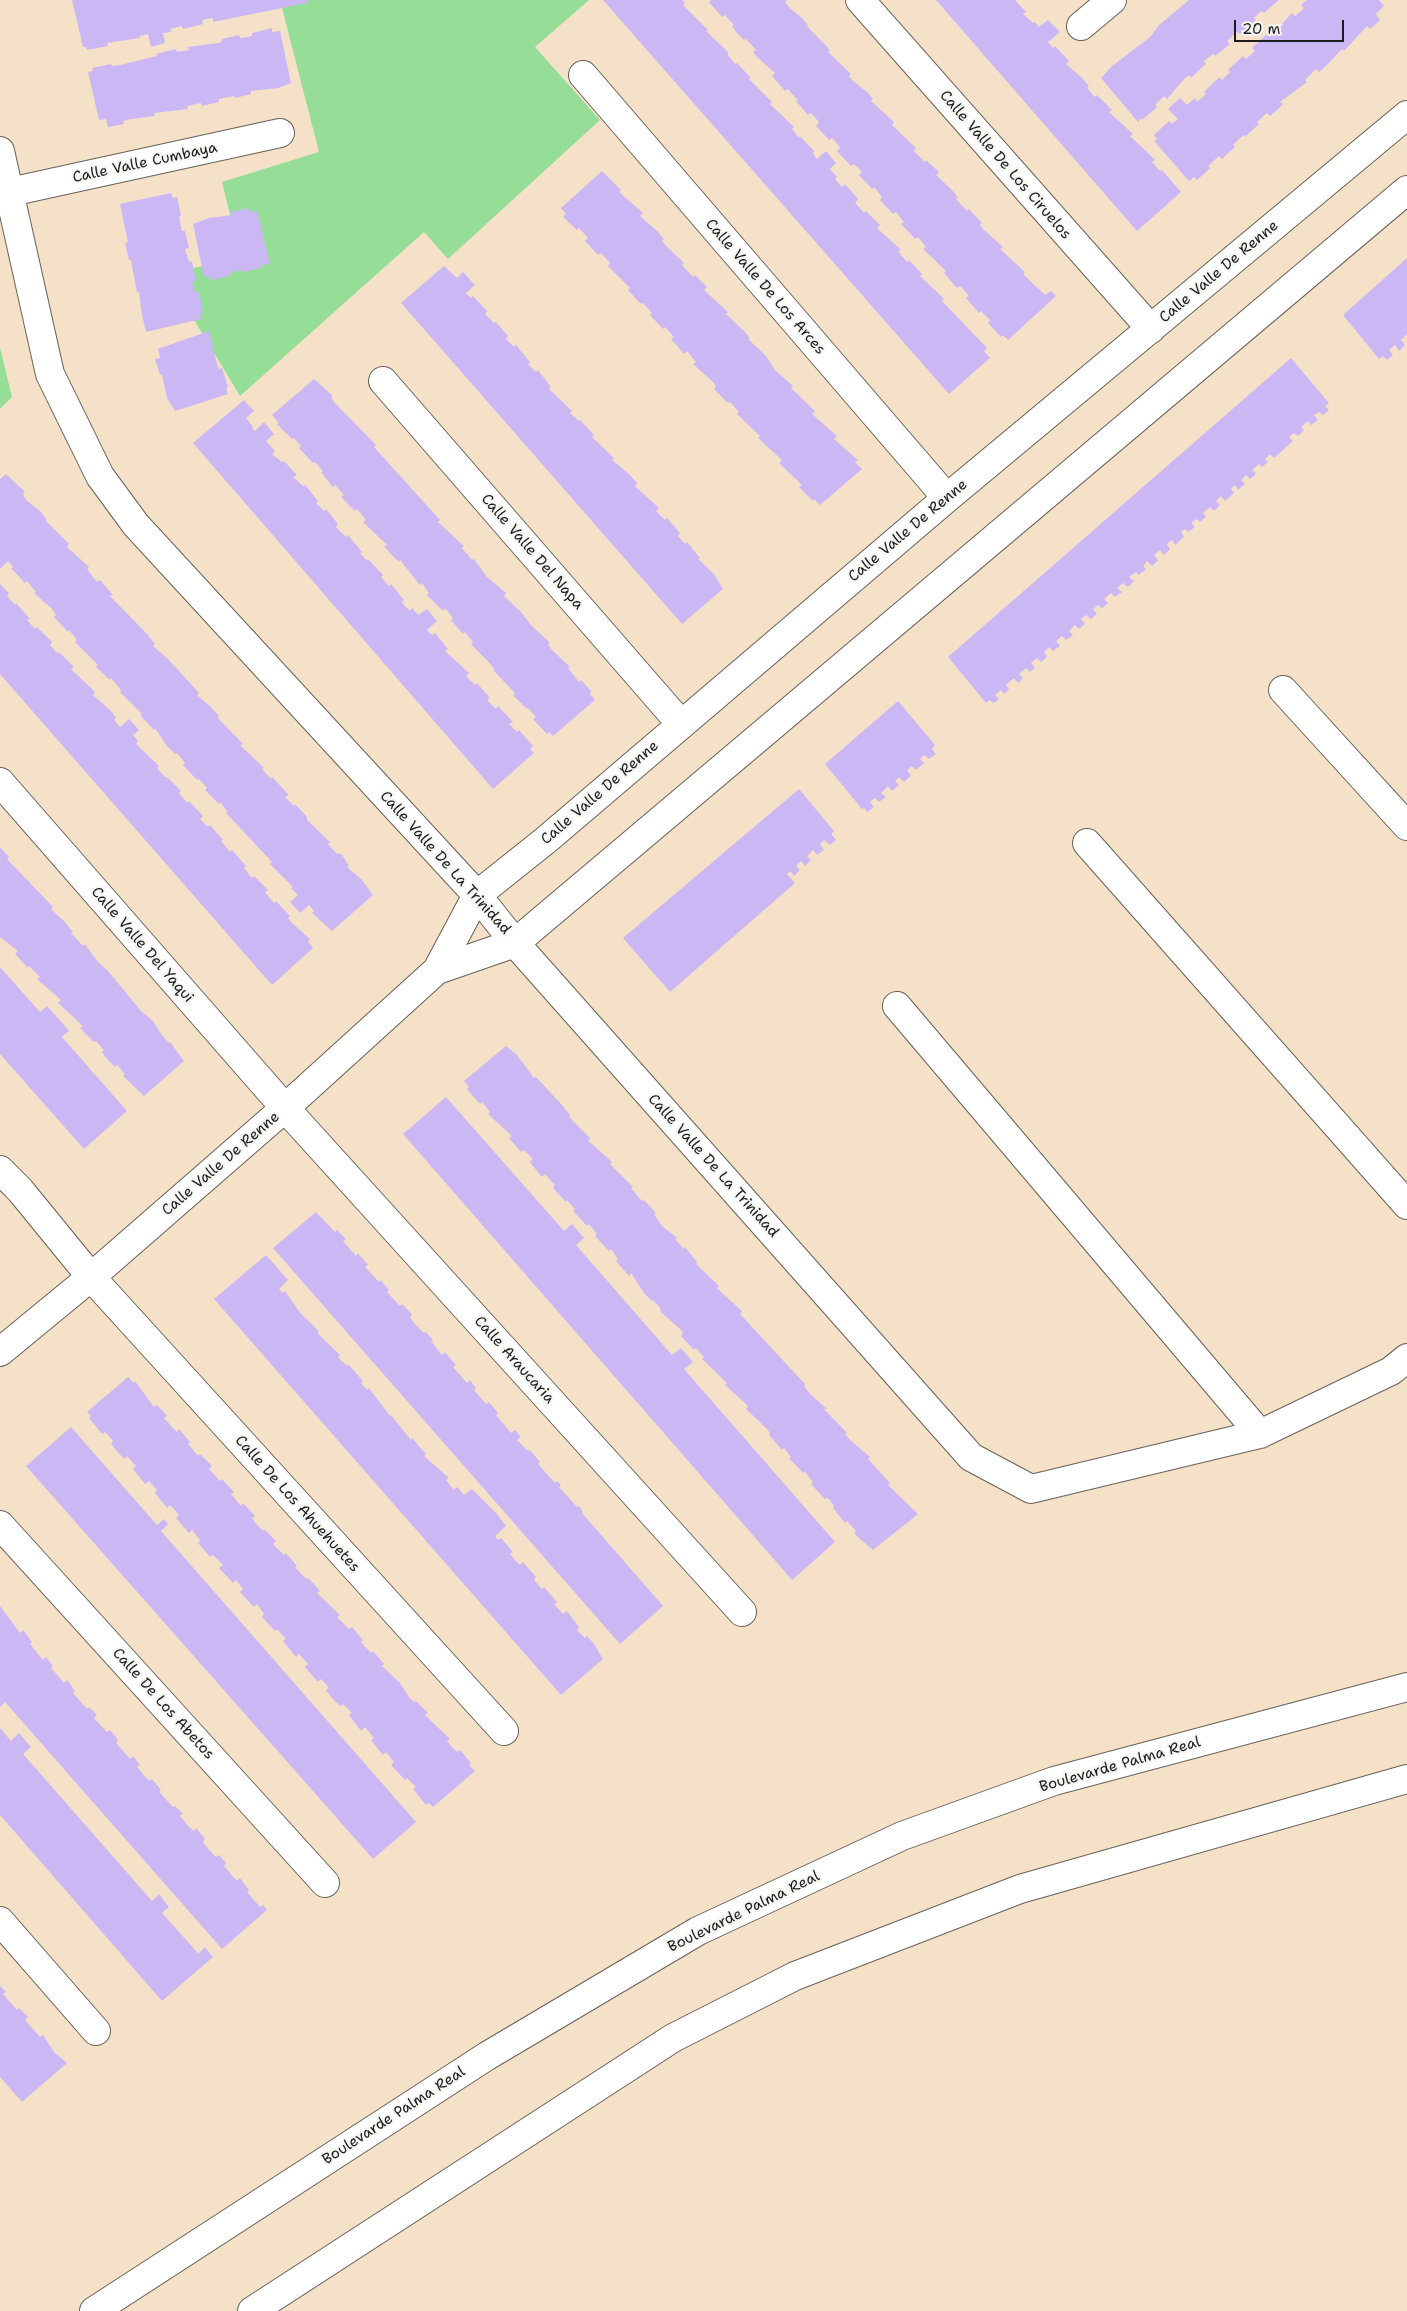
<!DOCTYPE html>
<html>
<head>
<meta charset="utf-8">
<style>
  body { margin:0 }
  #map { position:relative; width:1407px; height:2311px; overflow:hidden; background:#f4e1c8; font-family:"Shantell Sans",sans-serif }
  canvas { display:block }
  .scale { position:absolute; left:1234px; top:20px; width:110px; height:22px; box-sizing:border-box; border:2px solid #1c1c1c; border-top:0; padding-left:6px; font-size:15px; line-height:18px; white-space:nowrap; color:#1c1c1c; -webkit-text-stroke:4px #f6f6f2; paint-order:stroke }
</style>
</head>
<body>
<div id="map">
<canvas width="1407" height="2311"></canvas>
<div class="scale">20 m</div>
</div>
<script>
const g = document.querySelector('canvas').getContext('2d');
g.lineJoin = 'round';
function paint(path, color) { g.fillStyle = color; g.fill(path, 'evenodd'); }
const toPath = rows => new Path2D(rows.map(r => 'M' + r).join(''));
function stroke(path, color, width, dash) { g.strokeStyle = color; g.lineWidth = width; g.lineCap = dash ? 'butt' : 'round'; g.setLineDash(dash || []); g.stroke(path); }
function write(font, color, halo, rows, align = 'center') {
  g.font = font + ' "Shantell Sans",sans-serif'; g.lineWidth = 4.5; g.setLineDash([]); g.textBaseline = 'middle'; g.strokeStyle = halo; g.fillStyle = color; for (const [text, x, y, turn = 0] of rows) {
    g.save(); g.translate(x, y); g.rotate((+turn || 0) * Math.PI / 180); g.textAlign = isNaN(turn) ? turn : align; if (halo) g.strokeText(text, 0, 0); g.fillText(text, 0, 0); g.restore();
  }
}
paint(toPath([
  [280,0,589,0,535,47,600,120,448,259,424,232,240,396,166,273,241,259,222,182,319,152],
  [0,348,12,397,0,409]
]), '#96dd98');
paint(toPath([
  [72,0,307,0,307,3,213,22,213,18,202,20,203,24,183,29,182,26,170,29,171,32,163,33,165,43,151,47,148,34,140,36,140,38,107,43,108,46,87,50,86,47,83,47],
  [603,0,682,0,685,3,683,5,708,30,706,31,729,53,727,54,735,64,737,63,750,77,749,79,772,102,770,104,794,127,792,129,799,138,801,137,814,151,813,153,817,159,826,151,836,163,830,169,837,177,835,179,842,187,845,184,858,199,855,203,860,208,864,213,866,211,880,225,877,228,901,250,898,251,903,257,907,262,909,260,922,274,920,276,937,292,944,299,942,301,987,348,984,351,990,358,949,394],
  [711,0,787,0,785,2,790,8,802,18,808,25,807,26,830,50,828,52,851,74,849,76,853,81,867,92,873,99,871,101,894,122,892,125,916,148,914,151,925,162,926,160,939,172,936,175,952,190,958,198,956,199,967,211,969,209,982,223,980,225,984,230,1003,247,1000,249,1025,272,1023,274,1045,295,1051,291,1056,296,1008,340,1003,335,1001,337,988,323,990,320,981,311,979,313,966,298,969,296,964,290,960,286,957,288,944,273,946,271,923,249,926,247,918,237,915,239,908,231,901,224,904,222,896,212,893,214,880,200,882,197,874,187,872,189,859,175,862,172,854,164,851,166,837,151,840,148,836,142,832,138,829,140,816,126,819,122,811,113,808,115,796,101,798,100,792,94,788,89,785,91,772,76,775,73,757,57,753,52,756,50,746,39,744,40,736,32,732,26,734,25,725,15,722,17,709,2],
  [936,0,1015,0,1026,12,1023,14,1033,23,1035,22,1039,27,1048,20,1060,32,1048,42,1053,48,1055,46,1069,61,1066,64,1082,78,1089,86,1087,88,1095,97,1097,95,1112,110,1109,112,1133,134,1130,136,1149,154,1155,160,1152,162,1160,171,1162,170,1181,192,1137,231],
  [1189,0,1279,0,1264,13,1262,11,1258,14,1254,18,1256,20,1240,34,1237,32,1227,41,1230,44,1215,56,1213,54,1204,61,1206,64,1198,71,1191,78,1189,75,1185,78,1167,99,1164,96,1155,105,1157,107,1142,120,1141,118,1138,122,1101,78,1111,67,1150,37,1159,25],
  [1307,0,1379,0,1384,6,1376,14,1380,20,1377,23,1370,29,1367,26,1344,51,1342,49,1327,65,1319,72,1316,69,1305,80,1307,82,1280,102,1283,104,1277,110,1270,116,1267,113,1257,122,1259,124,1245,137,1244,135,1239,139,1233,145,1235,147,1228,153,1222,159,1219,156,1208,166,1210,168,1204,174,1197,180,1194,177,1189,181,1154,141,1157,139,1154,135,1169,121,1172,124,1178,119,1168,109,1180,98,1187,105,1195,98,1197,102,1206,94,1204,92,1212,84,1220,77,1222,80,1230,72,1228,70,1243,56,1246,59,1255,51,1252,48,1267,34,1270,37,1292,13,1295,16,1301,11,1304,8,1301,5],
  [272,28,272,32,280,31,291,83,278,88,251,91,251,94,235,98,234,96,219,99,219,102,202,106,201,103,196,104,187,106,188,109,154,113,155,116,131,119,123,121,124,124,108,127,106,119,99,120,88,72,93,71,92,68,111,64,112,66,120,65,157,56,156,54,176,49,177,52,189,50,188,47,218,43,222,42,222,39,239,35,240,38,248,37,252,36,252,33],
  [602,171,621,190,619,192,643,213,640,216,658,232,664,239,662,241,667,247,679,258,684,263,682,265,693,277,695,275,707,287,704,290,728,312,726,314,744,331,750,338,748,339,766,356,775,370,793,386,791,388,815,411,812,414,837,436,834,439,858,460,855,462,862,469,820,505,814,499,813,501,799,487,802,485,779,463,782,460,758,438,760,436,737,414,739,412,730,402,728,403,714,389,716,387,714,383,693,364,696,362,691,356,687,351,684,354,671,339,674,337,665,327,663,329,650,315,652,313,643,303,641,304,628,290,630,288,608,266,610,263,601,253,598,255,585,241,588,238,579,228,577,230,563,217,566,214,561,208],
  [171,193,173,198,177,197,181,216,179,217,182,231,185,231,189,248,185,249,189,262,192,261,196,281,192,282,195,293,199,292,203,313,200,314,201,319,146,332,142,315,139,292,137,293,131,260,129,260,125,243,128,242,120,204],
  [248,208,249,212,257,211,270,264,261,265,262,268,242,272,242,270,231,272,231,275,222,278,210,280,209,276,204,277,193,224,209,218,232,215,231,212],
  [1407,258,1407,334,1401,340,1405,345,1399,351,1395,345,1389,350,1393,355,1387,360,1383,356,1379,359,1343,315],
  [444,266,457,278,463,272,475,285,466,293,471,298,473,296,487,311,485,314,494,323,496,322,508,336,506,339,514,347,516,345,530,362,528,364,536,372,538,370,551,387,549,389,572,411,570,413,579,421,580,420,594,435,592,437,614,458,612,460,629,474,637,483,635,486,659,508,656,511,665,520,667,518,680,533,678,536,685,544,687,542,700,558,698,559,714,574,723,589,682,624,401,303],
  [209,331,217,364,219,369,222,368,228,387,226,388,228,394,175,411,167,398,162,374,160,375,155,359,160,358,158,349],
  [1291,358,1329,403,1325,406,1329,410,1323,415,1319,412,1317,413,1314,415,1318,420,1311,425,1308,421,1301,427,1304,430,1298,436,1294,433,1289,437,1293,441,1274,458,1270,454,1265,459,1268,462,1262,467,1259,464,1252,470,1256,474,1250,479,1246,475,1241,480,1245,484,1238,490,1235,485,1231,489,1234,493,1225,501,1221,496,1216,501,1220,505,1214,511,1210,507,1203,513,1206,517,1200,522,1197,519,1191,523,1195,527,1188,532,1185,529,1181,532,1184,537,1175,545,1172,540,1168,543,1167,545,1170,549,1164,555,1160,550,1154,555,1158,560,1152,566,1147,561,1145,564,1143,566,1146,569,1139,575,1136,572,1129,577,1134,581,1128,587,1123,583,1117,588,1122,592,1115,597,1111,593,1104,599,1108,603,1102,608,1098,605,1093,609,1097,614,1091,619,1086,615,1081,619,1085,624,1079,629,1075,625,1069,631,1073,635,1066,640,1062,636,1056,641,1060,646,1053,651,1049,647,1044,652,1047,657,1041,662,1037,658,1031,663,1035,668,1030,672,1026,668,1019,674,1023,678,1018,683,1014,678,1006,685,1009,689,1004,694,1001,690,995,695,999,699,994,703,989,700,986,703,948,657],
  [314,379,333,396,331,397,334,402,376,445,374,447,440,520,438,522,464,546,462,548,472,560,474,559,487,577,506,593,504,596,521,612,531,625,550,643,548,644,552,650,570,667,568,668,579,682,581,680,591,691,590,694,595,700,553,736,549,732,547,734,533,719,536,717,528,708,527,709,513,695,515,693,493,670,495,669,471,644,473,642,465,632,463,634,451,620,453,618,445,608,443,611,427,595,429,593,422,583,420,585,400,560,399,562,390,553,384,546,387,545,363,522,366,520,357,509,355,511,341,497,344,495,335,485,333,487,321,472,323,471,315,462,313,463,299,448,301,446,294,438,292,439,277,424,279,423,272,415],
  [244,400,254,411,246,418,253,427,252,428,255,431,264,422,274,434,266,441,275,451,272,454,282,462,284,461,297,475,293,477,303,486,305,485,318,501,316,503,324,511,326,509,338,524,336,527,346,537,348,535,362,552,360,554,368,561,369,560,383,575,381,577,389,586,391,584,404,600,402,602,404,605,410,611,412,608,418,615,427,609,437,621,427,630,432,635,435,633,448,649,445,651,469,673,466,676,475,685,477,683,490,698,487,700,496,709,498,706,513,722,509,724,517,732,519,730,533,746,530,749,534,753,493,789,193,443],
  [6,474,25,492,23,494,26,500,40,511,47,520,46,521,69,544,67,547,89,567,87,569,97,582,100,580,113,595,110,596,147,634,155,644,153,646,169,660,199,693,197,695,211,707,219,716,218,718,243,744,240,745,264,768,262,769,271,779,272,777,287,793,289,795,285,797,294,806,295,804,307,817,307,820,330,842,328,844,337,854,339,853,342,855,349,866,347,867,362,880,373,895,332,931,312,913,314,911,309,905,300,913,290,902,298,895,291,888,293,887,270,864,272,862,226,813,228,812,220,802,219,804,205,790,207,788,199,779,197,780,183,765,185,763,177,753,175,754,167,746,155,728,154,730,140,715,142,714,120,692,121,690,111,678,110,680,96,667,98,665,75,642,77,640,69,630,68,632,54,617,56,615,52,609,34,593,36,592,27,581,25,583,11,568,13,567,8,561,0,569,0,479],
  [0,584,9,593,7,596,15,605,16,603,30,619,27,620,35,629,37,627,52,642,50,645,58,654,59,652,74,667,71,669,95,692,93,695,111,711,116,718,114,720,120,727,129,719,139,730,133,735,138,741,136,744,159,766,157,768,166,778,167,777,181,791,179,793,187,803,189,801,203,816,200,819,208,827,210,825,223,840,221,841,230,852,232,850,246,866,244,868,252,878,254,876,268,890,265,892,274,903,276,901,290,916,288,918,291,922,310,939,308,941,313,948,272,985,0,674],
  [898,701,935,745,932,749,936,754,929,759,924,755,920,759,924,763,916,770,912,766,910,767,907,771,911,775,904,782,899,777,895,781,899,785,892,791,888,786,881,793,886,797,879,802,875,798,870,802,874,807,867,812,864,808,862,809,825,764],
  [799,789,834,831,831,834,836,840,830,845,824,840,820,844,824,850,817,855,813,850,807,856,811,860,805,866,801,861,796,866,800,870,794,876,790,871,787,874,795,883,670,992,623,938],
  [0,847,9,857,7,859,53,907,51,909,65,922,73,932,71,933,83,946,85,944,97,961,108,971,141,1011,153,1021,161,1034,169,1043,170,1042,184,1061,144,1096,123,1076,125,1074,117,1065,115,1067,108,1060,102,1052,104,1050,96,1041,94,1042,80,1028,83,1026,58,1003,61,1000,37,979,40,977,29,966,28,968,15,954,18,951,0,937],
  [0,967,40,1012,47,1006,57,1017,69,1031,62,1037,127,1111,84,1149,0,1054],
  [506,1046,517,1055,534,1078,536,1077,562,1105,570,1115,569,1116,571,1119,590,1138,588,1141,593,1145,612,1162,610,1164,633,1187,631,1188,642,1201,644,1200,656,1213,654,1214,662,1226,677,1238,675,1239,684,1249,685,1247,697,1262,696,1264,719,1286,717,1288,722,1293,742,1311,740,1314,805,1384,804,1386,810,1394,827,1409,824,1409,847,1433,845,1434,850,1440,870,1457,868,1459,890,1483,888,1485,918,1514,873,1550,860,1539,854,1533,856,1531,847,1521,845,1523,833,1508,834,1506,830,1500,827,1498,825,1499,811,1484,813,1482,804,1471,803,1473,789,1458,791,1457,784,1448,782,1450,769,1435,770,1433,767,1429,746,1409,748,1406,725,1385,727,1383,702,1359,704,1357,696,1348,694,1350,681,1336,683,1333,681,1330,660,1311,661,1309,653,1300,652,1301,644,1293,631,1273,629,1276,616,1261,618,1259,611,1249,609,1251,595,1236,597,1234,589,1224,587,1226,573,1211,575,1209,567,1200,566,1202,553,1188,555,1185,551,1181,545,1174,542,1177,537,1171,530,1162,533,1159,524,1150,521,1152,509,1138,512,1136,488,1114,490,1112,482,1102,480,1104,467,1089,469,1087,464,1081],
  [446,1097,564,1231,572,1224,584,1238,576,1245,672,1355,681,1348,693,1362,684,1369,835,1542,792,1580,403,1134],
  [316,1212,335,1232,337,1230,346,1239,343,1241,356,1256,358,1253,368,1265,365,1267,379,1282,381,1280,383,1283,389,1290,387,1292,400,1306,402,1304,407,1309,412,1315,410,1317,414,1323,424,1333,426,1332,433,1340,431,1341,442,1355,445,1352,449,1357,456,1365,453,1367,467,1383,470,1380,476,1388,474,1390,486,1404,489,1402,498,1413,496,1415,511,1433,515,1430,521,1437,517,1440,528,1451,530,1450,540,1462,538,1464,555,1483,557,1481,561,1485,559,1487,577,1507,579,1506,583,1512,582,1513,663,1606,620,1644,273,1248],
  [266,1255,288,1280,279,1289,283,1293,285,1291,301,1314,312,1324,319,1332,317,1333,340,1355,338,1357,347,1366,348,1364,363,1381,361,1383,367,1390,369,1388,390,1416,391,1415,411,1440,412,1438,426,1454,424,1456,449,1478,446,1480,454,1490,457,1487,464,1495,472,1489,496,1513,506,1526,495,1536,498,1540,501,1538,513,1552,510,1554,516,1561,520,1565,523,1562,536,1577,534,1580,542,1589,544,1587,557,1602,554,1604,563,1614,567,1611,579,1627,577,1630,585,1638,587,1636,594,1644,603,1659,561,1695,214,1299],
  [128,1377,134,1383,135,1381,154,1407,157,1405,163,1411,167,1416,164,1418,171,1426,177,1432,179,1429,190,1442,188,1444,198,1456,200,1454,212,1466,209,1469,220,1481,222,1479,234,1492,231,1494,241,1506,243,1503,255,1516,252,1518,257,1525,263,1531,264,1529,276,1541,273,1544,284,1555,286,1553,297,1566,295,1567,301,1574,307,1579,308,1578,314,1584,320,1591,317,1593,340,1615,337,1617,349,1629,352,1627,363,1640,361,1642,371,1653,373,1651,384,1664,382,1666,400,1683,409,1697,414,1702,416,1701,428,1713,425,1715,450,1739,447,1741,452,1747,457,1752,460,1750,471,1763,469,1765,475,1771,433,1807,429,1803,426,1805,413,1789,416,1787,407,1778,405,1780,391,1765,394,1762,386,1752,383,1755,371,1740,374,1738,365,1727,361,1731,349,1715,352,1713,343,1704,340,1706,332,1698,326,1690,329,1688,325,1683,321,1679,318,1682,311,1674,305,1667,308,1664,299,1654,296,1657,283,1641,286,1639,277,1629,275,1631,262,1617,264,1614,257,1604,254,1607,240,1592,243,1589,236,1580,233,1583,219,1568,223,1565,213,1555,210,1557,198,1543,200,1540,192,1530,189,1533,182,1525,176,1518,179,1515,170,1505,167,1508,155,1493,157,1490,149,1481,145,1484,133,1469,136,1466,127,1456,124,1459,111,1444,113,1441,109,1436,105,1432,102,1434,89,1418,91,1416,87,1412],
  [71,1427,157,1525,164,1519,168,1524,161,1531,416,1822,373,1859,26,1466],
  [0,1606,20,1633,23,1630,32,1642,30,1644,43,1660,46,1657,53,1666,51,1668,59,1677,64,1683,67,1680,75,1691,73,1693,87,1709,89,1707,97,1715,94,1718,103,1728,107,1732,110,1730,116,1737,118,1741,116,1743,130,1759,133,1756,140,1765,137,1767,149,1781,152,1779,161,1790,159,1792,173,1807,175,1806,183,1814,180,1816,189,1827,194,1831,196,1828,203,1836,205,1839,203,1842,210,1851,216,1857,219,1855,226,1863,224,1866,237,1881,240,1878,249,1890,247,1892,260,1907,263,1905,267,1910,222,1949,5,1702,0,1707],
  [0,1728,11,1741,19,1733,31,1747,23,1754,45,1779,152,1901,159,1894,169,1907,162,1913,196,1951,198,1954,205,1947,213,1957,162,2001,0,1815],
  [0,1986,6,1992,3,1994,17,2010,19,2008,28,2017,25,2020,40,2037,43,2035,54,2052,67,2063,22,2102,0,2077]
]), '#ccb7f5');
const minor = toPath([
  [860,0,1151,329],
  [1081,26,1112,0],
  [583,75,947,498],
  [0,151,50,374,100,476,136,525,477,895,515,943,971,1457,1031,1489,1260,1434,1391,1371,1407,1358],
  [10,192,280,133],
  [383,381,681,724],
  [1283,690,1407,826],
  [0,782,285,1108,742,1612],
  [1087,843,1407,1205],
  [437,970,515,943,1407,190],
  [897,1006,1260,1434],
  [0,1170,20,1190,91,1277,504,1731],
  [0,1352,91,1277,285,1108,437,970,477,895,546,840,947,498,1407,115],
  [0,1525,325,1883],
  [0,1921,96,2031]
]);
const major = toPath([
  [94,2311,487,2056,698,1931,902,1836,1054,1781,1407,1687],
  [252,2311,673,2038,795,1976,1020,1889,1407,1779]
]);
stroke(minor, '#686158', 30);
stroke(major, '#686158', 30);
stroke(minor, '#fff', 28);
stroke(major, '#fff', 28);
write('15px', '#1c1c1c', '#f6f6f2', [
  ["Calle Valle Cumbaya",145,163,-12],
  ["Calle Valle De Los Ciruelos",1005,165,49],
  ["Calle Valle De Renne",1219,272,-40],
  ["Calle Valle De Los Arces",765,287,49],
  ["Calle Valle De Renne",908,531,-40],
  ["Calle Valle Del Napa",532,552,49],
  ["Calle Valle De Renne",600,793,-41],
  ["Calle Valle De La Trinidad",445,863,48],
  ["Calle Valle Del Yaqui",142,945,49],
  ["Calle Valle De Renne",221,1164,-41],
  ["Calle Valle De La Trinidad",713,1166,48],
  ["Calle Araucaria",514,1360,48],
  ["Calle De Los Ahuehuetes",297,1504,48],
  ["Calle De Los Abetos",163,1704,48],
  ["Boulevarde Palma Real",1120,1765,-16],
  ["Boulevarde Palma Real",744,1912,-26],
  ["Boulevarde Palma Real",394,2116,-33]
]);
</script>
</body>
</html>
